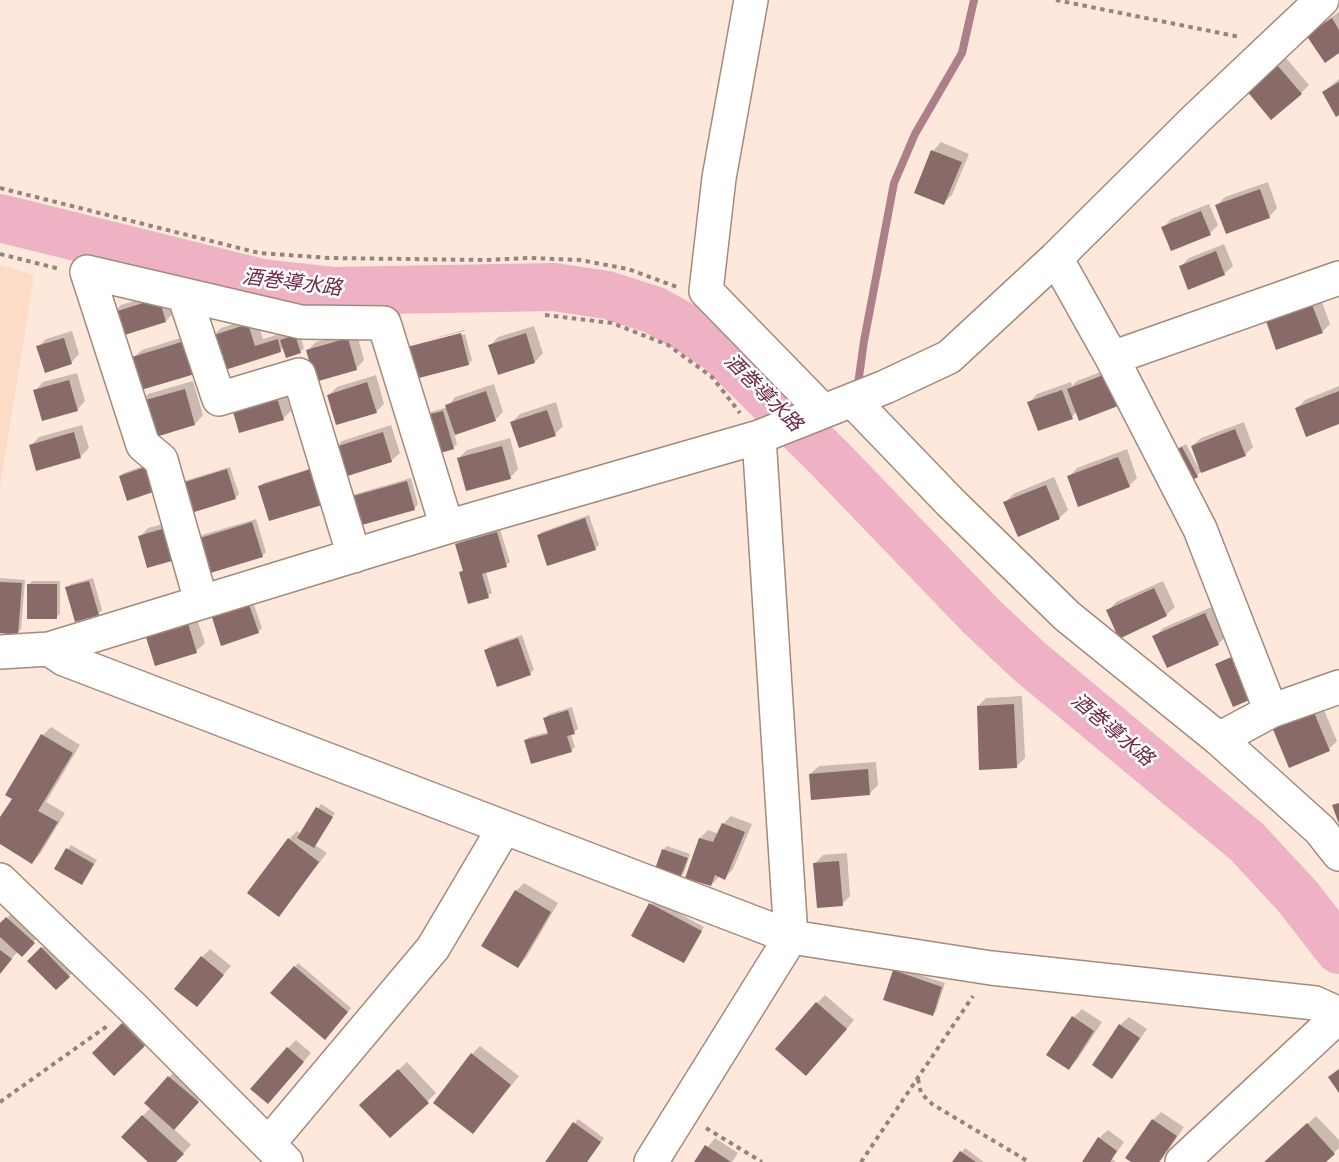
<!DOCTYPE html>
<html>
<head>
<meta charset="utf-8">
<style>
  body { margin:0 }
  canvas { display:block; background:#fee8db }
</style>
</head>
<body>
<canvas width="1339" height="1162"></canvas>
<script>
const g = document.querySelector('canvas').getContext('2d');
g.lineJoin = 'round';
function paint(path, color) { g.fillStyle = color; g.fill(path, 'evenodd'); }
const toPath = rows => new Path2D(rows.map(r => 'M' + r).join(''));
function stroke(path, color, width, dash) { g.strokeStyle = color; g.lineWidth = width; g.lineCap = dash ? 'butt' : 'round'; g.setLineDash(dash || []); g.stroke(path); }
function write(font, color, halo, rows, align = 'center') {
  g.font = font + ' Figtree,"Noto Sans JP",sans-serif'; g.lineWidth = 5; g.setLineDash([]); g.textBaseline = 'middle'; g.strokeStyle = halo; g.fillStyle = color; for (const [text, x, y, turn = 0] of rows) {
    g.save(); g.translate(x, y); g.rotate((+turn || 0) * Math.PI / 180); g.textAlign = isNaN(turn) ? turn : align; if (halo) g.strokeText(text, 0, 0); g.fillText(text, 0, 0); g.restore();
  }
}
paint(toPath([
  [0,265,34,275,0,487]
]), '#fddbc6');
paint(toPath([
  [1339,12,1339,52,1308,35,1317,27],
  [1286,58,1309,85,1301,93,1257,82],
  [1339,79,1339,114,1323,92],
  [941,142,969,154,952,195,944,203,916,192,933,151],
  [1268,182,1277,208,1269,217,1217,205,1225,197],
  [1209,204,1218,225,1210,233,1163,228,1171,219],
  [1224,244,1233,266,1224,274,1180,267,1189,258],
  [167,291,174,312,166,321,113,313,121,305],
  [1319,294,1330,324,1322,332,1266,319],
  [256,317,263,339,286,332,287,336,299,332,304,348,300,352,284,347,280,351,223,369,212,337,221,328],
  [534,326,543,353,535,362,499,373,490,346,498,337],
  [464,330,465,331,411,344,412,344],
  [72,331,79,354,71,363,38,347,46,339],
  [356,331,364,360,356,369,307,351,316,342],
  [193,334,202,364,133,358,142,350],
  [465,334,472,360,469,364,408,348,411,345,411,348],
  [1114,367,1072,417,1029,403,1037,394,1071,382,1072,386,1077,381],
  [77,373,85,401,77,410,35,391,43,382],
  [376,375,384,404,376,412,329,395,337,387],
  [193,381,203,415,195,424,150,437,140,403,148,394],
  [494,384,503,412,495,420,454,433,457,444,453,448,428,416,431,412,448,407,455,397],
  [1339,386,1339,423,1297,408,1305,400],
  [284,388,291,411,283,419,240,431],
  [556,402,563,426,555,434,512,422,520,414],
  [1244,422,1253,447,1245,455,1200,472,1197,476,1176,449,1186,444,1198,467,1200,467,1192,446,1201,438],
  [82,425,89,448,81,456,30,446,39,437],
  [391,425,400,453,391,461,334,449,342,441],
  [510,438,518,469,510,478,459,458,467,450],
  [1127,449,1137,478,1129,486,1069,477,1077,468],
  [154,462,162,485,120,476,124,473],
  [230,467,239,494,235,498,180,485,184,481],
  [315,467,325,500,260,486,264,483],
  [1054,477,1068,510,1059,518,1005,503,1013,494],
  [411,478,418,504,415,508,356,525,352,495],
  [589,515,599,545,595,549,539,535,542,532],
  [256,519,266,552,262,556,199,539,202,535],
  [178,520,178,558,140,537,148,528],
  [500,529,510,562,506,565,486,572,492,593,488,596,461,572,464,569,457,545,461,541],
  [0,578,25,580,21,629,17,633,0,632],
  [93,578,102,610,98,614,67,588,71,584],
  [32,581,60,581,60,614,56,617,28,585],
  [1163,581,1175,607,1166,615,1108,611,1116,602],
  [251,596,262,628,258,632,211,612],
  [1214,606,1227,636,1218,644,1154,637,1163,628],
  [195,613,205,643,196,651,156,664],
  [522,635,534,670,530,673,498,685,486,650,490,646],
  [1022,696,1025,758,1016,767,978,706,986,698],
  [1321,703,1337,741,1329,749,1274,728],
  [572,707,578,729,571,734,575,747,571,751,526,741,529,737,549,732,545,718,549,714],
  [51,727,80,745,46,802,65,813,40,854,32,862,0,842,0,820,14,798,43,735],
  [876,762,878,785,869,794,810,774,819,766],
  [321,804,335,813,315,845,327,853,279,915,289,839,297,831,301,834],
  [731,816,752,824,733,869,725,878,720,876,711,885,700,838,708,830,719,834,723,824],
  [71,845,97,860,82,883,56,868],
  [667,846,690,854,684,873,680,877,657,868,664,849],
  [847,853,850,896,842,904,814,864,823,855],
  [524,883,558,903,526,958,518,966,516,891],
  [654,900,704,927,684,962,633,935],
  [11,914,37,938,22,954,18,951,0,973,0,926],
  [46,944,73,972,56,988,29,961],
  [210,949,231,966,197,1005,202,957],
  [298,963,351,1008,329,1034,295,967],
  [898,968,945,983,936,1011,932,1015,894,971],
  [825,995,854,1020,815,1066,817,1003],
  [1082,1009,1102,1022,1077,1060,1069,1068,1074,1017],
  [132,1016,152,1036,114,1074,94,1053],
  [1129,1017,1147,1029,1120,1068,1112,1077,1120,1025],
  [296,1040,311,1053,276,1094,288,1048],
  [480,1046,519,1076,473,1132,472,1054],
  [407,1062,436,1093,391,1136,361,1105],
  [173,1073,201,1098,173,1128,191,1145,175,1162,151,1162,143,1116,151,1107,146,1103],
  [1161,1112,1184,1127,1160,1162,1134,1162,1153,1120],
  [1316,1116,1339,1140,1339,1148,1324,1162,1266,1162],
  [578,1119,604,1138,587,1162,547,1162],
  [1108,1130,1124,1142,1112,1159,1116,1162,1083,1162,1099,1138],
  [715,1138,738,1153,732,1162,696,1162],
  [965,1148,984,1162,954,1162]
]), '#0003');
stroke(toPath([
  [862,383,858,384,864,341,894,183,915,134,962,53,974,0]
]), '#ac7f8b', 8);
stroke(toPath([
  [0,218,262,283,335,291,554,287,607,295,654,310,690,330,720,350,830,459,982,617,1029,661,1247,842,1298,897,1339,950]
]), '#eeb2c4', 48);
paint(toPath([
  [1332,18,1339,30,1339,53,1325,63,1306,35],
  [1277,65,1302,94,1271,120,1246,90],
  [1339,82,1339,115,1336,117,1322,92],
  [931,150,962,162,944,205,914,193],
  [1260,189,1270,218,1226,234,1215,205],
  [1201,211,1211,235,1171,251,1161,227],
  [1216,251,1225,275,1188,290,1179,266],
  [159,298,166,322,118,337,111,313],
  [1311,302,1323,333,1276,350,1265,318],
  [248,324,255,346,278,339,281,352,222,371,211,336],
  [461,333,469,365,415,379,407,347],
  [526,333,535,363,498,375,488,345],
  [295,335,301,353,286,358,280,340],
  [64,338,72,364,45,373,36,346],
  [348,338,357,370,315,382,306,350],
  [185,341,195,374,141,390,132,357],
  [1106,374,1118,406,1079,421,1067,389],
  [69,380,78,411,42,421,33,390],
  [367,382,377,413,336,425,327,395],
  [185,389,195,425,149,439,138,402],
  [1062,390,1073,419,1038,431,1027,402],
  [486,391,496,421,455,435,445,405],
  [1339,391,1339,424,1306,437,1295,408],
  [276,395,284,420,239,433,232,408],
  [547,410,556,436,519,448,510,422],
  [443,411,454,449,437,454,426,415],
  [1235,429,1246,456,1201,473,1191,446],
  [74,432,81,458,36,471,29,445],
  [383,432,392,462,341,478,332,448],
  [502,446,511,479,466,491,457,458],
  [1182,447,1198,477,1187,483,1171,452],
  [1118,457,1130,487,1078,507,1067,476],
  [151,465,159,490,127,501,119,476],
  [227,469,236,499,188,514,179,484],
  [311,469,322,505,269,521,258,486],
  [407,481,415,510,355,527,346,498],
  [1046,485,1060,519,1018,537,1003,502],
  [585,518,596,550,547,566,537,535],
  [252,522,263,557,207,574,197,539],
  [169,527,179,559,147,568,138,536],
  [497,532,507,567,482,574,489,598,468,604,459,572,463,571,455,544],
  [89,581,99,615,75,622,65,587],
  [0,582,22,583,18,635,0,633],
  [27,584,57,584,57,619,27,619],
  [1154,588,1167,616,1119,639,1106,610],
  [247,599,259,633,221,646,210,611],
  [1205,613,1219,645,1167,668,1152,636],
  [187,620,197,653,155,666,145,634],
  [518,638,531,675,497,687,484,650],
  [1241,653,1259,696,1233,707,1215,664],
  [1014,704,1017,768,979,770,977,706],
  [568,710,575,734,567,736,572,752,531,764,524,740,548,734,543,718],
  [1313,710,1330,751,1289,768,1272,727],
  [41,734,73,753,38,811,58,822,32,864,0,844,0,817,12,799,5,795],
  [868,769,870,795,811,800,809,774],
  [1339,803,1339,824,1332,805],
  [316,807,333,817,314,848,297,838],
  [722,823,745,832,725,880,715,875,711,886,685,878,699,838,713,842],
  [288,838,319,862,279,917,247,893],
  [66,848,94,864,82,885,54,869],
  [662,849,688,858,680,878,655,869],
  [839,861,843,906,817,908,813,863],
  [515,890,551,912,518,968,481,946],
  [649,903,702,931,684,963,631,936],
  [6,917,35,943,22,957,0,937,0,923],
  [41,947,70,977,56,990,27,961],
  [0,950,12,959,0,974],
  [201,956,224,975,197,1007,174,989],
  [294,966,348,1012,325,1040,270,993],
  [893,970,942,987,933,1016,883,1000],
  [816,1002,847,1029,806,1076,775,1049],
  [1072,1016,1094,1031,1069,1070,1046,1055],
  [122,1023,145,1046,114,1076,92,1053],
  [1119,1024,1140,1038,1112,1079,1092,1065],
  [287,1047,304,1062,268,1104,250,1089],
  [471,1053,511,1085,473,1134,433,1103],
  [398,1069,429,1103,390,1138,359,1105],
  [1339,1069,1339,1093,1328,1077],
  [168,1076,199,1102,174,1130,144,1103],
  [142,1115,184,1154,176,1162,148,1162,121,1137],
  [1152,1119,1177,1136,1159,1162,1131,1162,1125,1158],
  [573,1122,601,1142,587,1162,545,1162],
  [1307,1123,1335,1154,1326,1162,1264,1162],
  [1098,1137,1117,1151,1110,1162,1082,1162],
  [705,1145,731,1162,694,1162],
  [960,1151,976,1162,952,1162]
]), '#886b68');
const minor = toPath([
  [751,0,719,178,706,291,823,411],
  [1056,258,1112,358,1339,278],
  [184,295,219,399,299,375,354,556],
  [1112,358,1200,529,1271,711],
  [852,400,950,502,1067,616,1219,739,1320,830,1339,854],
  [201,601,161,460,143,445,87,272,301,322,384,323,447,527],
  [49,649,64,659,791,937,991,968,1315,1003,1339,1014],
  [0,652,49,649,447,527,759,437,885,387,949,357,1056,258,1197,118,1322,0],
  [1219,739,1271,711,1339,687],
  [0,880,133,1008,286,1162],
  [269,1143,433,948,504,828],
  [651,1162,791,937,759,437],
  [1182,1162,1339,1016]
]);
stroke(minor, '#a38b7c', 36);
stroke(toPath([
  [1056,0,1240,37],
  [0,188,259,253,330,258,484,260,530,258,580,260,628,269,677,287],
  [0,254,60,269],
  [545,315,612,323,668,345,712,377,740,413],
  [918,1079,921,1093,932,1104,1029,1162],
  [0,1102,110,1024],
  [706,1128,762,1162],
  [861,1162,973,996]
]), '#94847b', 4, [4.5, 4.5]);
stroke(minor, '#fff', 33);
write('italic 20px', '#6e2943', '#fff', [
  ["酒巻導水路",292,283,7],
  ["酒巻導水路",763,393,45],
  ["酒巻導水路",1112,730,40]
]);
</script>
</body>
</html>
